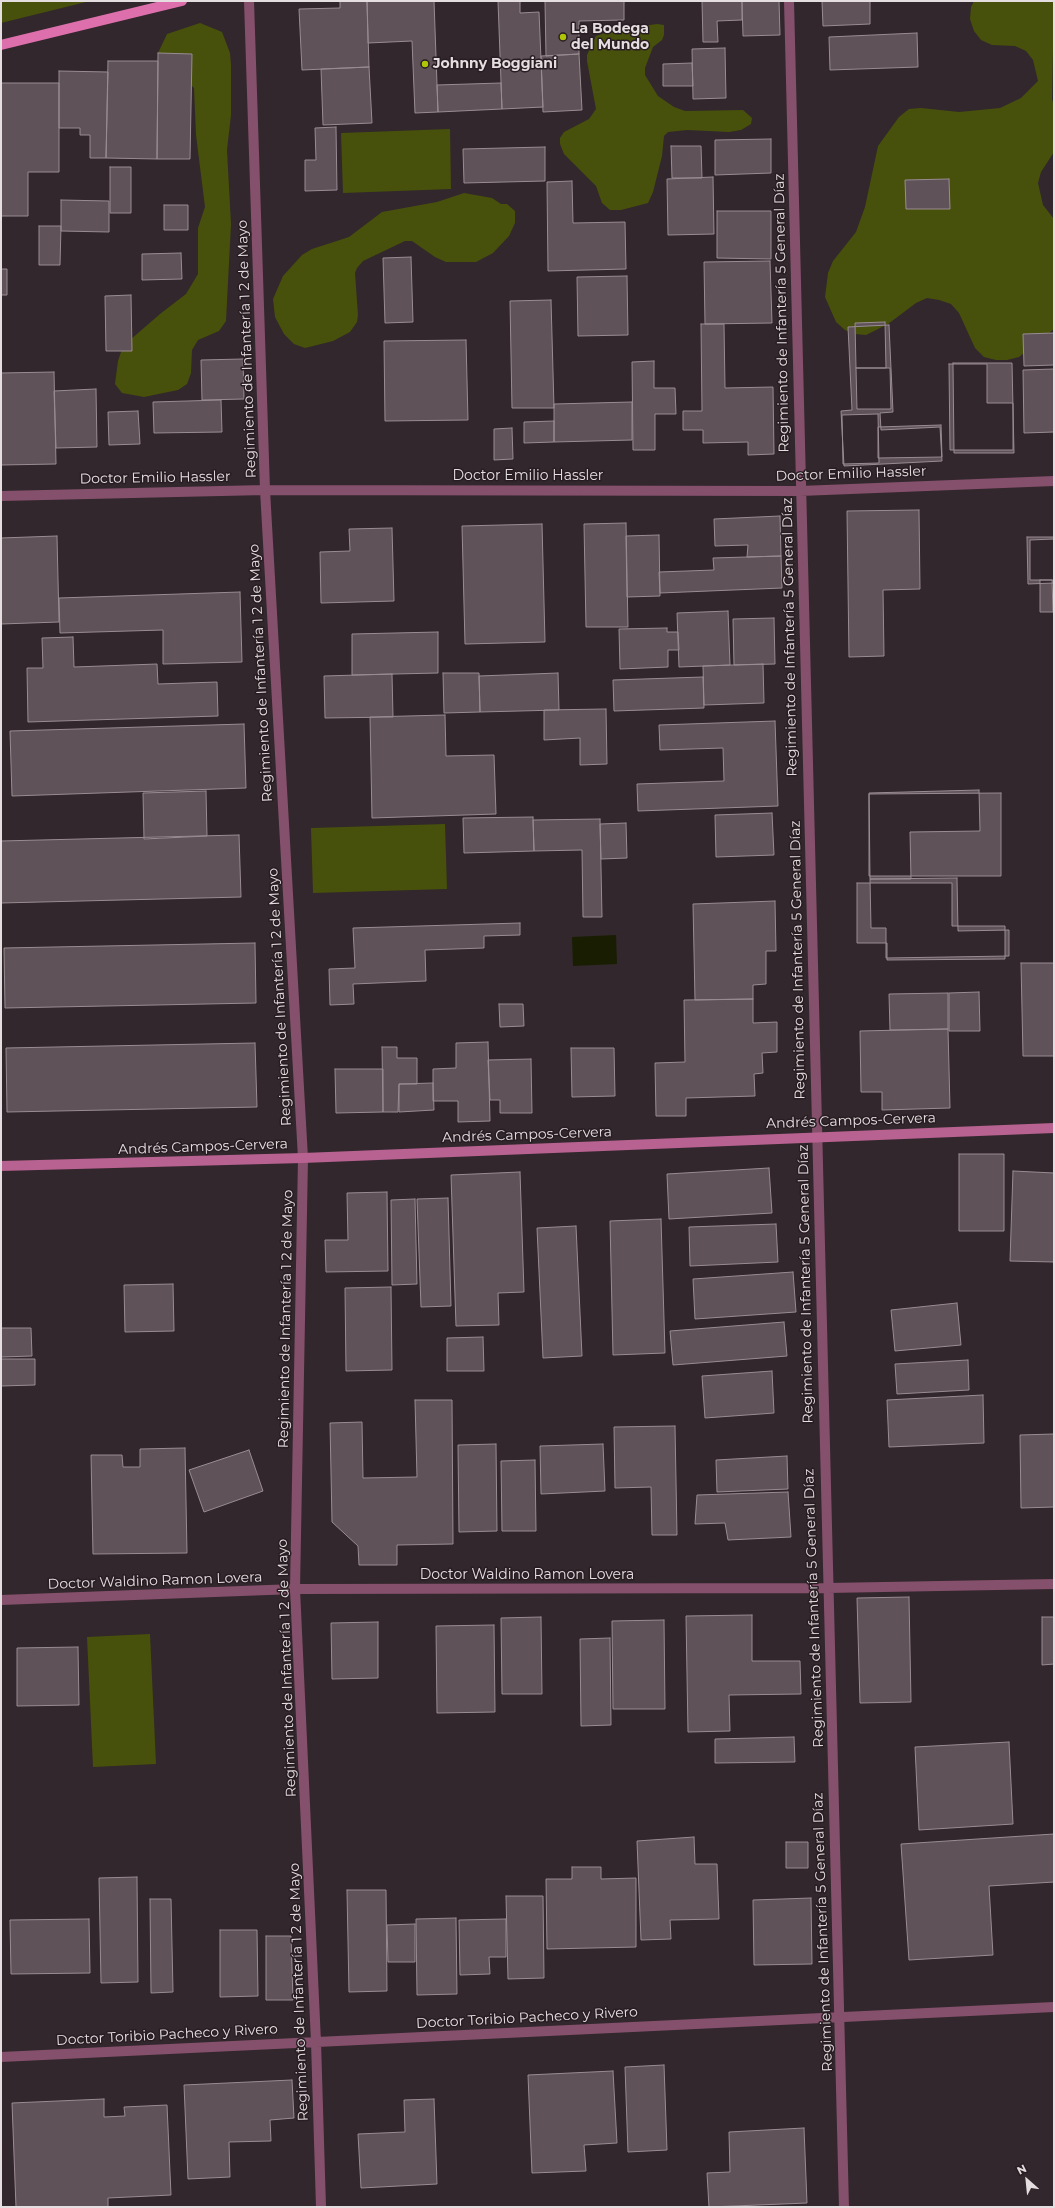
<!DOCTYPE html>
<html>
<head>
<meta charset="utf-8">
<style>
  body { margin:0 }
  #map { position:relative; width:1055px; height:2208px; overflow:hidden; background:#32272c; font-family:Montserrat,sans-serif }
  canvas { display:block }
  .frame { position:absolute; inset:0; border:2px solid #e5dee1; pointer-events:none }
  .north { position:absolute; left:1007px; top:2160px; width:40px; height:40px; -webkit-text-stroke:3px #281d22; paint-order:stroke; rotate:333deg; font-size:11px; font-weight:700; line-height:16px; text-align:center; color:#e5dee1 }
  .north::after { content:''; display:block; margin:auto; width:14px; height:18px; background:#e5dee1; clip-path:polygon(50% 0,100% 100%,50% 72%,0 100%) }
</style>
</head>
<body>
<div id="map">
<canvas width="1055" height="2208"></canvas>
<div class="frame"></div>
<div class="north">N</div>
</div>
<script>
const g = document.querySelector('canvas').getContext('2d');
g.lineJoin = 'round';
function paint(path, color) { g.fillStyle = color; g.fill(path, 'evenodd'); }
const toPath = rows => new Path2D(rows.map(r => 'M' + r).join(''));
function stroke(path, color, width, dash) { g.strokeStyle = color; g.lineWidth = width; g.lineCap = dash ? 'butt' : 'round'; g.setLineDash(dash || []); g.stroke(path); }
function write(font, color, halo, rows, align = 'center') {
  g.font = font + ' Montserrat,sans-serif'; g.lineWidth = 3; g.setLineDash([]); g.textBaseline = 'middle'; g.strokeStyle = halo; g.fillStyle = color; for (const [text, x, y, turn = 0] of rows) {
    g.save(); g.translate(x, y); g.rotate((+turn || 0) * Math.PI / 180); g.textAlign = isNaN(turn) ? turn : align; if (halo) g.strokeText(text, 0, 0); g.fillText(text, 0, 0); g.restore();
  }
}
paint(toPath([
  [1,1,90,1,1,23],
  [974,1,1054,1,1052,99,1054,106,1054,152,1041,172,1038,183,1043,205,1054,219,1054,329,1019,357,1007,360,996,360,984,357,975,348,959,313,951,304,939,300,927,298,916,303,888,324,866,335,855,334,845,330,836,322,825,297,828,273,833,261,856,232,865,207,878,146,899,117,909,109,921,108,959,112,1000,108,1021,98,1038,81,1033,60,1026,51,1015,46,992,45,981,40,974,31,970,19,971,7],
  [200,23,222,32,230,53,231,65,231,115,227,150,231,224,226,321,219,331,198,340,192,350,191,373,187,384,178,390,144,397,122,393,115,384,118,361,123,346,160,314,186,294,198,274,198,228,205,207,196,135,194,88,158,53,167,34],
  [657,24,664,25,664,35,662,40,653,47,645,68,645,75,658,96,674,107,685,111,743,110,752,118,751,124,741,130,729,132,687,130,668,132,664,136,662,156,653,192,648,203,621,210,610,210,602,203,596,186,564,154,560,144,560,138,564,132,589,119,596,109,587,61,587,55,596,36,613,30],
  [450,129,451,189,343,193,341,133],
  [464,193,492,198,501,204,507,204,515,211,515,223,509,236,493,253,476,262,446,262,435,257,412,241,405,241,363,261,357,268,355,273,358,315,357,322,350,332,333,341,305,348,294,344,284,334,275,317,273,299,283,276,302,255,312,249,349,237,382,212,437,202],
  [445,824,447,889,313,893,311,828],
  [150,1634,156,1764,93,1767,87,1637]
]), '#47510b');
paint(toPath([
  [616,935,617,964,573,966,572,937]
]), '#191e02');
const building = toPath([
  [340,1,367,1,369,67,302,70,299,9,340,8,340,1],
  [367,1,434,1,438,112,415,113,412,41,368,43,367,1],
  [498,1,520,1,520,13,539,12,543,107,502,109,498,1],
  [545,1,624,1,624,20,579,21,579,54,546,56,545,1],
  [702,1,742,1,742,20,717,21,718,42,703,42,702,1],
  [742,1,779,1,780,35,743,36,742,1],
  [822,1,870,1,870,24,823,26,822,1],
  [917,33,918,67,830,70,829,37,917,33],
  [725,48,726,98,693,99,692,49,725,48],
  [158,53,192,54,190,159,157,159,158,53],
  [579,54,582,110,543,112,541,56,579,54],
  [108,61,158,61,157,159,106,158,108,61],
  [692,63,693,86,663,86,663,64,692,63],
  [369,67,372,123,323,125,321,69,369,67],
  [59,71,108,72,106,158,90,158,90,135,80,135,80,128,59,128,59,71],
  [1,83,59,83,59,172,28,172,28,216,1,216,1,83],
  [501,83,502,109,438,112,437,85,501,83],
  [336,127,337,190,305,191,305,160,316,160,315,128,336,127],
  [771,139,771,173,715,175,715,140,771,139],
  [671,146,701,146,702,178,672,178,671,146],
  [545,147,545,181,464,183,463,149,545,147],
  [110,167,131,167,131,213,110,213,110,167],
  [713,177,714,234,668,235,667,179,713,177],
  [949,179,950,209,906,209,905,180,949,179],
  [572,181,573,223,625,222,626,269,548,271,547,182,572,181],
  [61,200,109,201,109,232,61,231,61,200],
  [164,205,188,205,188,230,164,230,164,205],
  [717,211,771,211,771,259,717,258,717,211],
  [39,226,61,226,60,265,39,265,39,226],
  [181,253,182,279,142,280,142,254,181,253],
  [411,257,413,322,385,323,383,258,411,257],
  [770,261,772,323,705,324,704,262,770,261],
  [1,269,7,269,7,295,1,295,1,269],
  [627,276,628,335,578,336,577,277,627,276],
  [131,295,132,351,106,351,105,296,131,295],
  [551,300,554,408,512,408,510,301,551,300],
  [885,322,886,368,856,368,855,323,885,322],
  [701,324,724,324,725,388,773,387,774,454,748,455,748,442,703,443,703,430,683,430,683,411,702,411,701,324],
  [889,325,893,412,880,413,881,430,940,427,942,461,844,466,841,411,852,410,848,327,889,325],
  [1054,333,1054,365,1024,366,1023,334,1054,333],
  [466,340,468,420,385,421,384,341,466,340],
  [243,359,244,399,202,400,201,360,243,359],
  [654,361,654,388,675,388,676,414,655,414,655,450,633,450,632,362,654,361],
  [953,363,1012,363,1014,453,954,453,953,363],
  [949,364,987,364,987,403,1013,403,1013,450,950,450,949,364],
  [856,368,890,368,891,409,857,409,856,368],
  [1054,369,1054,432,1024,433,1023,370,1054,369],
  [54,372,56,464,1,465,1,373,54,372],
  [96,389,97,447,56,448,54,391,96,389],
  [221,400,222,432,154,433,153,402,221,400],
  [632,402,632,440,554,442,554,404,632,402],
  [138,411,140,444,109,445,108,412,138,411],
  [878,414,879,463,843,464,842,415,878,414],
  [554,421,554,442,524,443,524,422,554,421],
  [941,425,942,457,878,458,878,427,941,425],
  [512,428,513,459,494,460,494,429,512,428],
  [919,510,920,589,883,590,884,656,849,657,847,511,919,510],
  [780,516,781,556,747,557,748,545,715,546,714,519,780,516],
  [626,523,628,627,586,627,584,524,626,523],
  [542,524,545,642,465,644,462,526,542,524],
  [392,528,394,601,321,603,320,552,350,551,349,529,392,528],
  [659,535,660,596,627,597,626,536,659,535],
  [57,536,59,622,1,624,1,538,57,536],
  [1027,537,1054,537,1054,583,1028,584,1027,537],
  [1054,539,1054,580,1030,580,1030,540,1054,539],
  [781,556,782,588,660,593,659,572,714,570,713,558,781,556],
  [1040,580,1052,580,1053,612,1040,612,1040,580],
  [240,592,242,662,163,664,163,630,60,633,59,598,240,592],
  [728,611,730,665,679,667,677,613,728,611],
  [774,618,775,664,734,665,733,619,774,618],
  [667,628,667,632,678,632,679,650,668,650,668,667,620,669,619,629,667,628],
  [438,632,438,673,352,675,352,634,438,632],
  [73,637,74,667,157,664,158,684,217,682,218,716,28,722,27,668,43,668,42,638,73,637],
  [763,664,764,703,704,705,703,666,763,664],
  [443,673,479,673,480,712,444,713,443,673],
  [558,673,559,710,480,712,479,676,558,673],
  [392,674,393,717,325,718,324,676,392,674],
  [703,677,704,708,614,711,613,680,703,677],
  [606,709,607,764,580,765,580,738,544,740,544,710,606,709],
  [445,715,446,756,494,755,496,814,372,818,370,717,445,715],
  [775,721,778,806,638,811,637,784,724,781,723,748,660,750,659,725,775,721],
  [244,724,246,788,12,796,10,731,244,724],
  [979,790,980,831,910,832,911,879,870,879,869,793,979,790],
  [206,791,207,836,144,839,143,793,206,791],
  [1001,793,1001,876,869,876,869,794,1001,793],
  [772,813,774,855,716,857,715,815,772,813],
  [533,817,534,851,464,853,463,818,533,817],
  [600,819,602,917,583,917,582,850,534,851,533,820,600,819],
  [626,823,627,858,601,859,600,824,626,823],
  [239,835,241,897,1,903,1,841,239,835],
  [957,878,958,931,1009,930,1009,956,886,958,886,928,871,928,870,879,957,878],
  [857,883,952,883,952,926,1005,926,1005,959,887,960,887,943,857,943,857,883],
  [775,901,776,951,766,951,766,984,753,985,753,999,695,1000,693,904,775,901],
  [520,923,520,935,484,936,484,948,425,950,426,981,353,984,354,1004,330,1005,329,969,355,968,353,928,520,923],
  [255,943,256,1003,5,1008,4,948,255,943],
  [1021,963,1054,963,1054,1056,1023,1056,1021,963],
  [979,992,980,1031,949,1031,949,993,979,992],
  [948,993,948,1029,890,1030,889,994,948,993],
  [753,999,753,1023,777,1022,777,1052,762,1053,763,1073,754,1074,755,1096,686,1098,686,1116,656,1116,655,1063,685,1062,684,1000,753,999],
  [499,1004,523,1004,524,1026,500,1027,499,1004],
  [948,1029,950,1108,882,1110,882,1092,861,1092,860,1031,948,1029],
  [488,1042,490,1121,458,1122,458,1101,433,1101,433,1069,456,1068,456,1043,488,1042],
  [255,1043,257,1107,7,1112,6,1048,255,1043],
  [382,1047,397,1047,397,1058,417,1058,417,1084,399,1084,398,1112,383,1112,382,1047],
  [571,1048,614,1048,615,1096,572,1097,571,1048],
  [531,1059,532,1113,500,1113,500,1100,490,1100,488,1060,531,1059],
  [335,1069,383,1069,383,1112,336,1113,335,1069],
  [433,1083,434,1110,399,1112,399,1084,433,1083],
  [959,1154,1004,1154,1004,1231,959,1231,959,1154],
  [769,1168,772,1213,669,1219,667,1174,769,1168],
  [1013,1171,1054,1173,1054,1262,1010,1261,1013,1171],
  [520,1172,524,1292,498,1293,499,1325,456,1326,451,1175,520,1172],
  [387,1192,388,1271,326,1272,325,1240,348,1240,347,1193,387,1192],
  [448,1198,451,1306,421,1307,417,1199,448,1198],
  [415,1199,417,1284,392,1285,391,1200,415,1199],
  [661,1219,665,1353,613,1355,610,1221,661,1219],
  [776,1224,778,1262,690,1266,689,1227,776,1224],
  [576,1226,582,1356,543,1358,537,1228,576,1226],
  [793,1272,796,1312,695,1319,693,1279,793,1272],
  [173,1284,174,1331,125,1332,124,1285,173,1284],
  [391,1287,392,1370,346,1371,345,1288,391,1287],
  [957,1303,961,1345,895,1351,891,1310,957,1303],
  [784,1322,787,1356,673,1365,670,1331,784,1322],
  [1,1328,31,1328,32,1356,1,1357,1,1328],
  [483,1337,484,1371,447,1371,447,1338,483,1337],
  [1,1359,35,1359,35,1385,1,1386,1,1359],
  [968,1360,969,1390,897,1394,895,1364,968,1360],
  [772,1371,774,1413,705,1418,702,1376,772,1371],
  [983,1395,984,1443,889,1447,887,1400,983,1395],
  [415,1400,452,1400,453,1544,397,1545,397,1565,359,1565,358,1546,332,1522,330,1423,362,1422,363,1478,417,1477,415,1400],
  [675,1426,677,1535,652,1535,651,1487,615,1488,614,1427,675,1426],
  [1054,1434,1054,1507,1021,1508,1020,1435,1054,1434],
  [496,1444,497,1531,459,1532,458,1445,496,1444],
  [603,1444,605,1491,541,1494,540,1446,603,1444],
  [185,1448,187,1553,93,1554,91,1455,122,1455,123,1467,140,1467,140,1449,185,1448],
  [249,1450,263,1491,204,1512,189,1470,249,1450],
  [787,1456,788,1489,717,1492,716,1460,787,1456],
  [535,1460,536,1531,502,1531,501,1461,535,1460],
  [788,1492,791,1537,728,1540,725,1523,695,1524,697,1495,788,1492],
  [909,1597,911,1702,860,1703,857,1598,909,1597],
  [752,1615,752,1661,800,1661,801,1694,729,1695,730,1731,688,1732,686,1616,752,1615],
  [541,1617,542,1694,502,1694,501,1618,541,1617],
  [1042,1617,1054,1617,1054,1664,1042,1665,1042,1617],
  [664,1620,665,1709,613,1709,612,1621,664,1620],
  [378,1622,378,1678,332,1679,331,1623,378,1622],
  [494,1625,495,1712,437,1713,436,1626,494,1625],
  [610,1638,611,1725,581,1726,580,1639,610,1638],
  [78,1647,79,1705,17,1706,17,1648,78,1647],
  [794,1737,795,1762,715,1763,715,1739,794,1737],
  [1009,1742,1013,1824,919,1830,915,1747,1009,1742],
  [1054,1834,1054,1882,989,1886,993,1955,909,1960,901,1844,1054,1834],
  [694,1837,695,1864,717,1864,719,1919,670,1920,671,1939,641,1940,637,1841,694,1837],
  [786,1842,808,1842,808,1868,786,1868,786,1842],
  [572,1867,601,1867,601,1879,636,1878,636,1947,547,1949,546,1879,572,1879,572,1867],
  [137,1877,138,1982,101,1983,99,1878,137,1877],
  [347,1890,386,1890,387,1991,349,1992,347,1890],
  [506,1896,543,1896,544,1978,508,1979,506,1896],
  [811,1898,812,1964,754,1965,753,1900,811,1898],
  [150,1899,171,1899,173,1992,151,1993,150,1899],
  [456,1918,457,1994,417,1995,416,1919,456,1918],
  [89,1919,90,1973,11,1974,10,1920,89,1919],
  [506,1919,506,1957,489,1957,490,1974,460,1975,459,1920,506,1919],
  [415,1924,415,1962,388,1962,387,1925,415,1924],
  [220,1930,257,1930,258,1996,220,1997,220,1930],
  [266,1936,291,1936,293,2000,266,2000,266,1936],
  [664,2065,667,2150,628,2152,625,2067,664,2065],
  [613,2071,617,2143,584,2145,586,2171,532,2173,528,2075,613,2071],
  [292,2080,294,2118,270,2120,271,2141,229,2142,230,2177,188,2179,184,2085,292,2080],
  [104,2099,104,2117,125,2116,124,2107,167,2105,171,2195,108,2198,108,2207,16,2207,12,2103,104,2099],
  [434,2099,437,2184,361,2188,358,2134,405,2132,404,2100,434,2099],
  [804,2128,807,2203,709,2207,707,2173,730,2172,729,2132,804,2128]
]);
paint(building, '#5f5258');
stroke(building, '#998c92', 1);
stroke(toPath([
  [249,1,265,490,303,1158,295,1589,316,2042,321,2207],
  [789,1,844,2207],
  [1,496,265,490,800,491,1054,481],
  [1,1600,295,1589,827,1588,1054,1584],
  [1,2057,1054,2007]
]), '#85506c', 10);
stroke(toPath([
  [1,1166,303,1158,1054,1128]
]), '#b76290', 10);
stroke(toPath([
  [1,45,182,1]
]), '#dd70ac', 10);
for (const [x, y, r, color] of [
  [563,37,4,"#afc507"],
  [425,64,4,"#afc507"]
]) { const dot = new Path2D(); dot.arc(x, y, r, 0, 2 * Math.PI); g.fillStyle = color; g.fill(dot); stroke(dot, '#281d22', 1.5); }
write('bold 14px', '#e5dee1', '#281d22', [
  ["La Bodega",571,29],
  ["del Mundo",571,45],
  ["Johnny Boggiani",433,64]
], 'left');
write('14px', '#e5dee1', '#281d22', [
  ["Regimiento de Infantería 5 General Díaz",782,313,-91],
  ["Regimiento de Infantería 1 2 de Mayo",247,349,-92],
  ["Doctor Emilio Hassler",851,474,-2],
  ["Doctor Emilio Hassler",528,476],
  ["Doctor Emilio Hassler",155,478,-1],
  ["Regimiento de Infantería 5 General Díaz",790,637,-91],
  ["Regimiento de Infantería 1 2 de Mayo",261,673,-93],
  ["Regimiento de Infantería 5 General Díaz",798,960,-91],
  ["Regimiento de Infantería 1 2 de Mayo",280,997,-93],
  ["Andrés Campos-Cervera",851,1121,-2],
  ["Andrés Campos-Cervera",527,1135,-2],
  ["Andrés Campos-Cervera",203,1147,-2],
  ["Regimiento de Infantería 5 General Díaz",806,1284,-91],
  ["Regimiento de Infantería 1 2 de Mayo",286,1319,-89],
  ["Doctor Waldino Ramon Lovera",527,1575],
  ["Doctor Waldino Ramon Lovera",155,1581,-2],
  ["Regimiento de Infantería 5 General Díaz",814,1608,-92],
  ["Regimiento de Infantería 1 2 de Mayo",287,1668,-92],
  ["Regimiento de Infantería 5 General Díaz",823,1932,-92],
  ["Regimiento de Infantería 1 2 de Mayo",299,1992,-92],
  ["Doctor Toribio Pacheco y Rivero",527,2018,-3],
  ["Doctor Toribio Pacheco y Rivero",167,2035,-3]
]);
</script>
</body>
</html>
